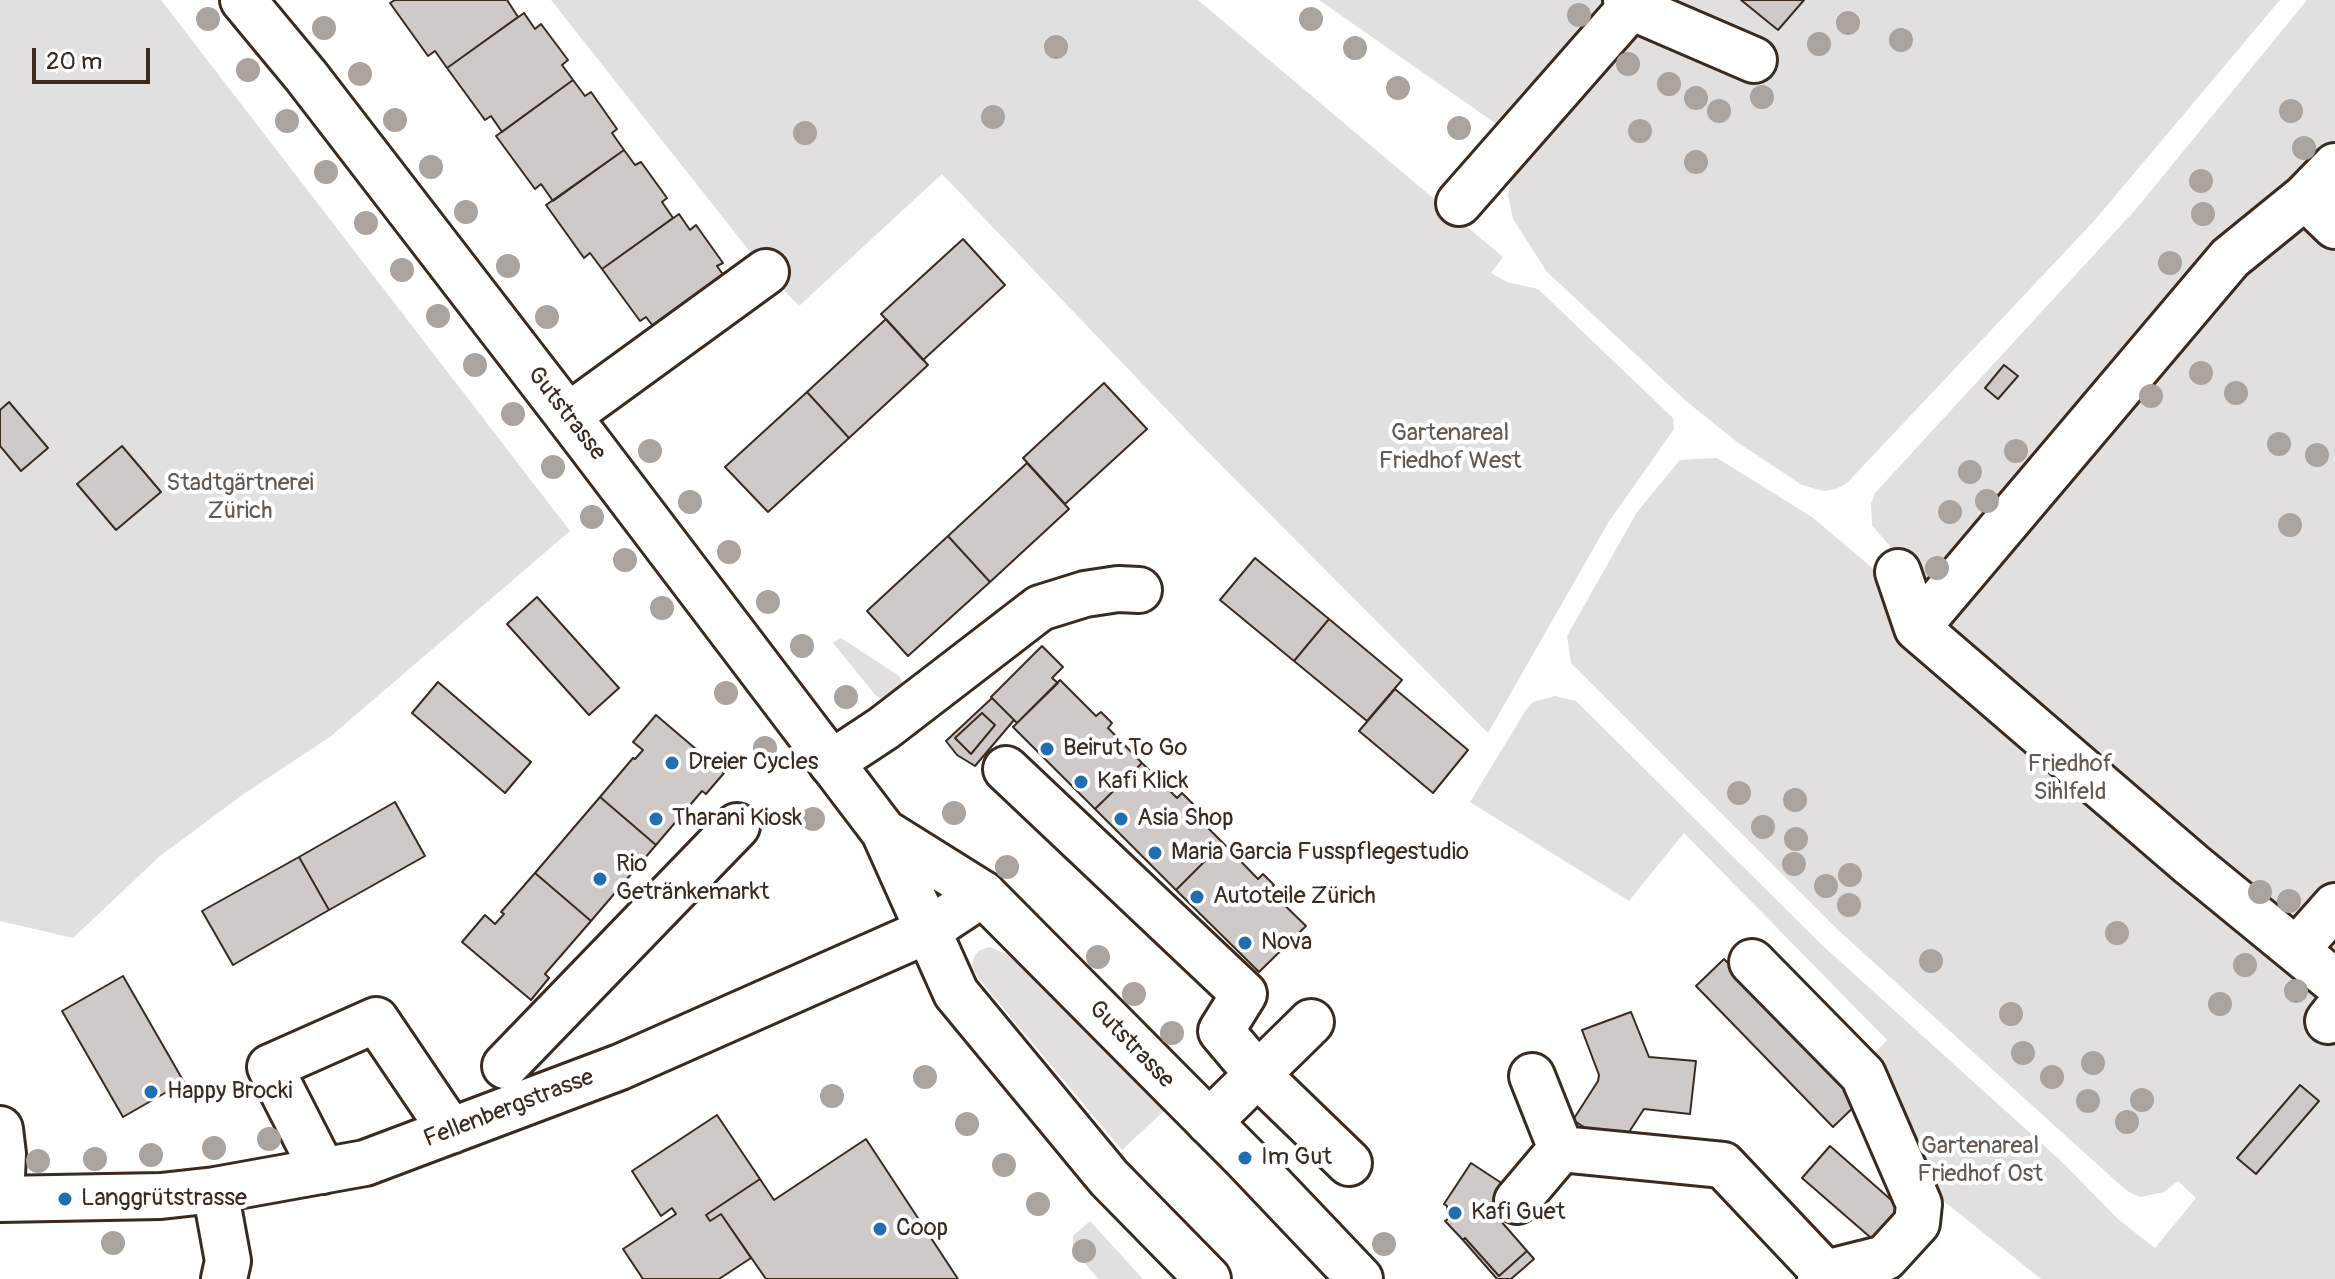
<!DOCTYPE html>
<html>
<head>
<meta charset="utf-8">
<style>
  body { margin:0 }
  #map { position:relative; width:2335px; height:1279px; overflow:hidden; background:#fff; font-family:Pangolin,sans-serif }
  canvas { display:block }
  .scale { position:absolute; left:32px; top:48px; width:118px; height:36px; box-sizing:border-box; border:4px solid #3b2a1e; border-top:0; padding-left:10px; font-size:24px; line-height:28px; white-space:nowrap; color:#3b2a1e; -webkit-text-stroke:6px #fff; paint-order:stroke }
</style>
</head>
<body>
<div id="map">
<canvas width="2335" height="1279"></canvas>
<div class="scale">20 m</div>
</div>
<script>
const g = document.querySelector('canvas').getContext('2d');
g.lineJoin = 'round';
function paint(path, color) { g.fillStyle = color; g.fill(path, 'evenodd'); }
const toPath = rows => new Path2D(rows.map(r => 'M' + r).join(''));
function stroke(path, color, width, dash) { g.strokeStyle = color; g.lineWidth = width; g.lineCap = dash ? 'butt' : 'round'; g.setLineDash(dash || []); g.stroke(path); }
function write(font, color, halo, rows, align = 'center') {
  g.font = font + ' Pangolin,sans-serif'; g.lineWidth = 8; g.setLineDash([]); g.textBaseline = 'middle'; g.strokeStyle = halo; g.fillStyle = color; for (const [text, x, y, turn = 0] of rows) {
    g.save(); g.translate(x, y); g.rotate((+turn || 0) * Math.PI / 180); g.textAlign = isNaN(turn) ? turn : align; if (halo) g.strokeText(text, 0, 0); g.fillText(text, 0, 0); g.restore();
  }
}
paint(toPath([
  [0,0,161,0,570,531,330,737,245,793,160,856,73,938,0,921],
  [551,0,1198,0,1503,257,1491,273,1507,282,1538,289,1673,418,1674,429,1608,523,1488,733,1195,439,942,174,799,306,766,272],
  [1319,0,2280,0,2094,221,1847,483,1836,489,1824,491,1802,485,1737,442,1686,401,1547,272,1513,219,1508,195,1512,171,1505,130],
  [2307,0,2335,0,2335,1279,2041,1279,1926,1187,1873,1055,1887,1040,1684,833,1629,901,1470,802,1526,710,1533,702,1555,696,1576,701,1822,945,2061,1161,2119,1220,2155,1248,2196,1198,2178,1181,2164,1192,2141,1197,2129,1192,2118,1183,1838,930,1571,663,1567,636,1637,512,1680,460,1717,458,1812,517,1889,582,1905,564,1872,525,1871,504,1875,493,2136,209],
  [841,638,899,676,907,692,887,701,876,696,833,643],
  [990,947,1019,960,1166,1109,1122,1150,978,978,972,966,974,956,980,950],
  [1090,1221,1143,1279,1099,1279,1073,1251,1073,1236]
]), '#e2e0de');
const building = toPath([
  [395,0,507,0,518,17,447,68,435,51,428,56,390,3,395,0],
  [1741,0,1804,0,1778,30,1741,0],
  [524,13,535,29,541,24,568,60,562,65,573,80,502,132,491,116,485,120,447,68,524,13],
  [573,80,585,96,591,92,617,129,612,133,624,150,553,201,541,184,535,189,496,136,573,80],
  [624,150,635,165,641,162,667,198,662,202,673,218,602,269,590,253,584,258,546,205,624,150],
  [679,214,690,230,696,225,723,263,717,266,729,283,659,334,646,317,640,321,602,269,679,214],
  [963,239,1005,285,923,360,881,314,963,239],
  [886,319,928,365,849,438,807,392,886,319],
  [2004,365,2018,376,1998,399,1985,388,2004,365],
  [1104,383,1147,429,1065,504,1023,458,1104,383],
  [807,392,849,438,768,512,725,467,807,392],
  [9,402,48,448,21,471,0,446,0,410,9,402],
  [122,446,161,492,116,530,77,484,122,446],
  [1027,463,1069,509,990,582,948,536,1027,463],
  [948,536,990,582,908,656,867,611,948,536],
  [1255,558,1329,619,1294,661,1220,600,1255,558],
  [537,597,619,688,589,715,507,624,537,597],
  [1329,619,1402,680,1367,721,1294,661,1329,619],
  [1042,646,1063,667,1052,678,1058,683,1017,723,991,697,1042,646],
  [1060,680,1096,716,1101,712,1112,723,1108,728,1142,763,1095,809,1013,727,1060,680],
  [438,682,531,762,505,793,412,713,438,682],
  [1395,689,1468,750,1433,793,1359,731,1395,689],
  [992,698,1014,720,975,766,957,755,946,741,992,698],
  [982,713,995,725,971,754,955,738,982,713],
  [982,713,995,725,971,754,955,738,982,713],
  [656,715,724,773,706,794,702,791,656,845,600,797,633,758,635,759,643,750,633,742,656,715],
  [1142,763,1177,798,1182,793,1193,804,1189,809,1223,843,1176,890,1095,809,1142,763],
  [600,797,656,845,591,921,535,873,600,797],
  [395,802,425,856,329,910,299,857,395,802],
  [1223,843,1258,879,1263,874,1274,885,1269,890,1306,926,1259,972,1176,890,1223,843],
  [299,857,329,910,233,965,202,911,299,857],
  [535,873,591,921,545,974,549,978,531,1000,462,942,485,915,495,924,504,914,501,912,535,873],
  [1724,959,1861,1100,1833,1127,1696,986,1724,959],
  [123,976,184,1082,123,1117,62,1011,123,976],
  [1631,1012,1649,1057,1696,1061,1690,1114,1644,1109,1618,1149,1573,1120,1598,1081,1599,1075,1582,1030,1631,1012],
  [2300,1085,2319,1101,2256,1174,2237,1158,2300,1085],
  [717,1115,760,1179,706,1215,710,1221,721,1214,751,1258,719,1279,643,1279,623,1249,676,1214,672,1208,661,1216,632,1171,717,1115],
  [866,1139,958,1279,766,1279,721,1214,710,1221,706,1215,760,1179,774,1200,866,1139],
  [1830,1146,1906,1213,1878,1244,1802,1178,1830,1146],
  [1471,1163,1506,1186,1493,1206,1493,1212,1527,1251,1499,1276,1465,1238,1463,1240,1445,1221,1448,1219,1447,1206,1444,1204,1471,1163],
  [1465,1238,1499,1276,1527,1251,1534,1259,1511,1279,1497,1279,1463,1240,1465,1238]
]);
paint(building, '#cfcac7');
stroke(building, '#3b2a1e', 2);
const minor = toPath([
  [1631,7,1754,60],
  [2335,166,2305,197,2335,226],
  [1459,203,1631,7,1626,0],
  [568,416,766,272],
  [1898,572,1917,628,2191,864,2335,982],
  [1917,628,2230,258,2305,197],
  [831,763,884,728,1040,608,1085,594,1118,589,1139,590],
  [1006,769,1244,994,1221,1031,1259,1076,1349,1163],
  [2296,950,2335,906],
  [1752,962,1863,1075,1919,1204,1917,1223,1885,1258,1825,1273,1820,1279],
  [2328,1021,2335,1012],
  [505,1066,737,826],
  [1532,1076,1561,1149],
  [1209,1122,1311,1022],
  [0,1129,3,1154,1,1199],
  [323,1171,270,1067,376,1020,451,1131],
  [215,1190,228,1261,224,1279],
  [0,1199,161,1196,215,1190,365,1163,620,1067,927,931,983,894],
  [1517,1201,1561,1149,1723,1165,1825,1273]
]);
const major = toPath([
  [243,0,306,76,568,416,884,832,956,993,1109,1178,1208,1279],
  [884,832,983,894,1245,1158,1360,1279]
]);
stroke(minor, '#3b2a1e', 50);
stroke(major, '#3b2a1e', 50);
stroke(minor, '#fff', 44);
stroke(major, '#fff', 44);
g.fillStyle = '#aaa39e';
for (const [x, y] of [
  [1579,15],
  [208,19],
  [1311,19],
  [1848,23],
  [324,28],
  [1901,40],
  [1819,44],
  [1056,47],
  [1355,48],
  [1628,64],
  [248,70],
  [360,74],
  [1669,84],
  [1398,88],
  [1762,97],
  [1696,98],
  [1719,111],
  [2291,111],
  [993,117],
  [395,120],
  [287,121],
  [1459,128],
  [1640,131],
  [805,133],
  [2304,148],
  [1696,162],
  [431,167],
  [326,172],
  [2201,181],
  [466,212],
  [2203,214],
  [366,223],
  [2170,263],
  [508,266],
  [402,270],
  [438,316],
  [547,317],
  [475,365],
  [2201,373],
  [2236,393],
  [2151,396],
  [513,414],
  [2279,444],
  [650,451],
  [2016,451],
  [2317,455],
  [553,467],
  [1970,472],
  [1987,501],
  [690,502],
  [1950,512],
  [592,517],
  [2290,525],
  [729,552],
  [625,560],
  [1937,568],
  [768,602],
  [662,608],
  [802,646],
  [726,693],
  [846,697],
  [765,748],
  [1739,793],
  [1795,800],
  [954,813],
  [813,819],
  [1763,827],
  [1796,839],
  [1794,864],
  [1007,867],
  [1850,875],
  [1826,886],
  [2260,892],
  [2289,901],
  [1849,905],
  [2117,933],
  [1098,957],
  [1931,961],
  [2245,965],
  [2296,991],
  [1134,994],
  [2220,1004],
  [2011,1014],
  [1172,1033],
  [2023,1053],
  [2093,1063],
  [925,1077],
  [2052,1077],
  [832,1096],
  [2142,1100],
  [2088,1101],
  [2127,1122],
  [967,1124],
  [269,1139],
  [214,1148],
  [151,1155],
  [95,1159],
  [38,1161],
  [1004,1165],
  [1038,1204],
  [113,1243],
  [1384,1244],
  [1084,1251]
]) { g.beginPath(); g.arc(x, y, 12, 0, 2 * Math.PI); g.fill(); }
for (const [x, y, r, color] of [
  [1047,749,8,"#1f6fb2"],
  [672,763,8,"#1f6fb2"],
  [1081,782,8,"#1f6fb2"],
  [656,819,8,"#1f6fb2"],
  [1121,819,8,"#1f6fb2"],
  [1155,853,8,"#1f6fb2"],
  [600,879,8,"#1f6fb2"],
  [1197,897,8,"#1f6fb2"],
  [1245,943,8,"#1f6fb2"],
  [151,1092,8,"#1f6fb2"],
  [1245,1158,8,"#1f6fb2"],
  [65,1199,8,"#1f6fb2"],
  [1455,1213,8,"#1f6fb2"],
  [880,1229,8,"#1f6fb2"]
]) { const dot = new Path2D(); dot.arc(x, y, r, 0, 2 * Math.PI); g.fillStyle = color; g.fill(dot); stroke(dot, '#fff', 3); }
write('24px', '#3b2a1e', '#fff', [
  ["Gutstrasse",566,414,52],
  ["Gutstrasse",1131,1045,46],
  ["Fellenbergstrasse",509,1109,-21]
]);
write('24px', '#65584e', '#fff', [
  ["Gartenareal",1450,434],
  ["Friedhof West",1450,462],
  ["Stadtgärtnerei",240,484],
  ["Zürich",240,512],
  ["Friedhof",2070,765],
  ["Sihlfeld",2070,793],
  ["Gartenareal",1980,1147],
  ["Friedhof Ost",1980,1175]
]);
write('24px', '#3b2a1e', '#fff', [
  ["Beirut To Go",1063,749],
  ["Dreier Cycles",688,763],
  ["Kafi Klick",1097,782],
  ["Tharani Kiosk",672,819],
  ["Asia Shop",1137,819],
  ["Maria Garcia Fusspflegestudio",1171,853],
  ["Rio",616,865],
  ["Getränkemarkt",616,893],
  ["Autoteile Zürich",1213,897],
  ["Nova",1261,943],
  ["Happy Brocki",167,1092],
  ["Im Gut",1261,1158],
  ["Langgrütstrasse",81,1199],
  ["Kafi Guet",1471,1213],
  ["Coop",896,1229]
], 'left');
</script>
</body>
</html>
